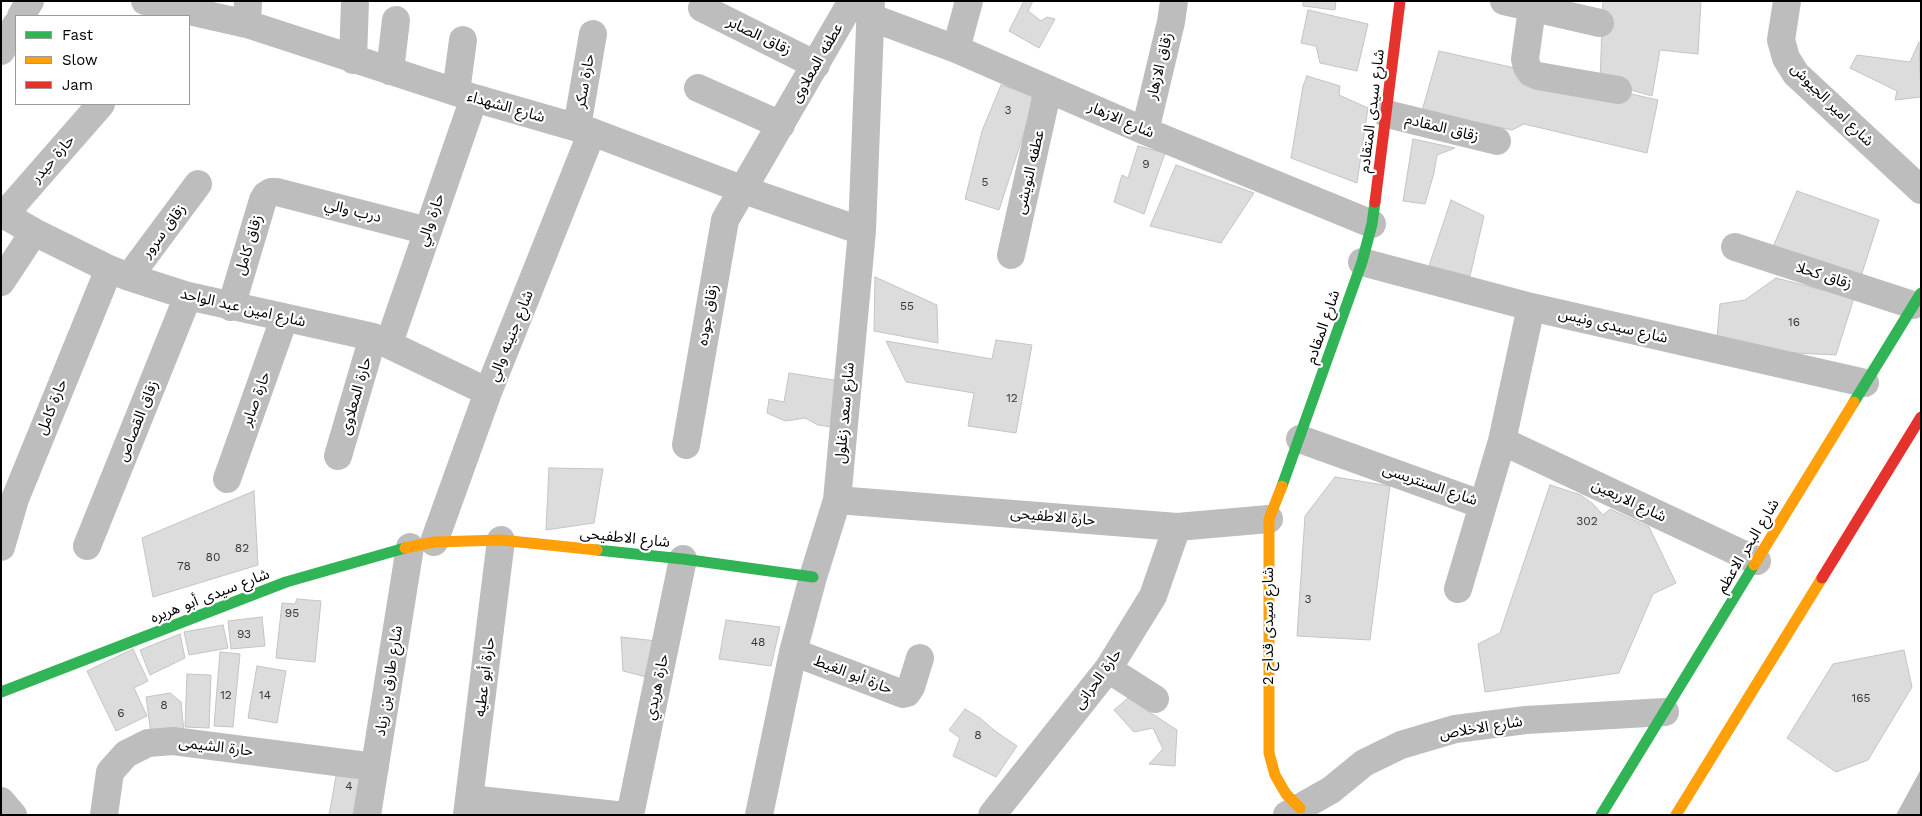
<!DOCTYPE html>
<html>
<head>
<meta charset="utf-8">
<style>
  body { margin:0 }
  #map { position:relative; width:1922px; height:816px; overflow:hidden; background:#fff; font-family:"Work Sans",sans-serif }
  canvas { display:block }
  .frame { position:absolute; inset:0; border:2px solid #000; pointer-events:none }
  .legend { position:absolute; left:15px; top:15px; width:175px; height:90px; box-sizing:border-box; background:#fff; border:1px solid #999; margin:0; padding:6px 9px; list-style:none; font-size:15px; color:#000 }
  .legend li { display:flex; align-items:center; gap:10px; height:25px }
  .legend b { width:25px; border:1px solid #999 }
</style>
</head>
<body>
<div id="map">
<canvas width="1922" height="816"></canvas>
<div class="frame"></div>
<ul class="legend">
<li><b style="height:6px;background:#30b455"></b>Fast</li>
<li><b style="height:6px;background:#ff9f0a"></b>Slow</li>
<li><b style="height:6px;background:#e5322d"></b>Jam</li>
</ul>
</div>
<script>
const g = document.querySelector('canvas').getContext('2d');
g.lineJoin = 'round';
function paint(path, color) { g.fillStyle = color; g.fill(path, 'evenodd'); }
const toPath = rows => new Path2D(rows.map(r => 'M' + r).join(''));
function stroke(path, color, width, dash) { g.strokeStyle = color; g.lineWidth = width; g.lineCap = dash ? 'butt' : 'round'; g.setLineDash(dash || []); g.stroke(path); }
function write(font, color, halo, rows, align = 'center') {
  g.font = font + ' "Work Sans","Noto Sans Arabic",sans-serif'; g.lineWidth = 4.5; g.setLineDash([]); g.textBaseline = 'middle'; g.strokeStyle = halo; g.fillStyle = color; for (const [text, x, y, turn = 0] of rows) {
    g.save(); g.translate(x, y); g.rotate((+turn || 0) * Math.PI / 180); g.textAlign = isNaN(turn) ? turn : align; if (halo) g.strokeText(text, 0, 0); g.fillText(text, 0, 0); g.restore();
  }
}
paint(toPath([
  [1921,769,1921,815,1896,815]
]), '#bababa');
const building = toPath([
  [1024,1,1033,1,1028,11,1041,21,1047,17,1055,19,1039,48,1009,31,1024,1],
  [1303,1,1336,1,1335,10,1303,6,1303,1],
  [1603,1,1701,1,1698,54,1660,50,1652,96,1600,81,1603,1],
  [1308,10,1368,24,1357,71,1320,63,1316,46,1301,43,1308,10],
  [1919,42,1921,97,1895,100,1897,91,1850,68,1857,55,1910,62,1919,42],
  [1439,51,1658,100,1647,153,1524,124,1512,130,1422,111,1439,51],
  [1307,76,1340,86,1339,95,1368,108,1357,183,1291,158,1303,86,1307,76],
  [1001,85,1036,96,999,210,965,199,982,131,1001,85],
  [1413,139,1455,148,1437,155,1434,173,1425,204,1403,201,1413,139],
  [1138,146,1165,153,1144,214,1114,202,1122,175,1128,178,1138,146],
  [1176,165,1254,193,1221,243,1150,226,1176,165],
  [1797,191,1879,220,1854,298,1764,268,1797,191],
  [1451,200,1484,216,1470,276,1429,266,1451,200],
  [875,277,937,305,938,343,874,331,875,277],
  [1776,278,1854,298,1836,355,1716,349,1720,304,1745,300,1776,278],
  [996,340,1032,345,1016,433,968,426,974,393,906,382,886,341,992,359,996,340],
  [789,373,840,381,832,427,818,425,805,418,785,421,767,413,769,399,784,402,789,373],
  [549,468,603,469,594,523,546,530,549,468],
  [1335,477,1390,486,1370,640,1297,636,1305,516,1335,477],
  [1550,485,1581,495,1593,504,1603,515,1610,509,1649,527,1676,583,1653,594,1619,673,1485,692,1478,644,1500,633,1550,485],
  [254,491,258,565,153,597,142,538,254,491],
  [297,599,321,601,315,662,276,658,282,603,295,604,297,599],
  [262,617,265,646,231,649,228,621,262,617],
  [726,620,780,627,771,666,719,659,726,620],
  [223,625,228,648,189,655,184,632,223,625],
  [180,634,185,658,150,675,140,650,180,634],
  [621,637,666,642,658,680,623,671,621,637],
  [133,649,148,681,134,688,147,716,116,731,87,671,133,649],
  [1904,650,1912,687,1868,760,1836,772,1787,738,1833,664,1904,650],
  [220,652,240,654,233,727,214,726,220,652],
  [257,666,286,671,277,723,248,718,257,666],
  [187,674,211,675,209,728,185,727,187,674],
  [170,693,181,702,184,733,151,734,146,697,170,693],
  [1128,698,1177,730,1175,766,1149,764,1163,749,1153,728,1134,732,1114,710,1128,698],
  [965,709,980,718,995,731,1017,746,996,777,953,756,960,738,949,730,965,709],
  [338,765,361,769,353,815,329,815,338,765]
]);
paint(building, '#dcdcdc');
stroke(building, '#c4c4c4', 1);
stroke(toPath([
  [145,1,247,24,474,98,592,132,744,190,862,231],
  [1504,1,1600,23],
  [1533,1,1525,59,1527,67,1531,73,1538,76,1618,90],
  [1787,1,1781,40,1786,58,1796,74,1921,190],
  [702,8,816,65],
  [21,16,30,1],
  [870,17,956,49,1145,131,1372,224],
  [247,24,248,1],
  [956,49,969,1],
  [1,51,16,25],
  [353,60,355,1],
  [390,71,396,20],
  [698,88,781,125],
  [456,92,463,40],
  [1387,114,1497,141],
  [577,127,593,34],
  [1145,131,1171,22,1174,1],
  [1,213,34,232,109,269,129,277,188,296,373,337,488,392],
  [4,215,101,104],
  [1735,247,1913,305],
  [1011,255,1048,89],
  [1362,262,1531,307,1865,383],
  [129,277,198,184],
  [1,282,34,232],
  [231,307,263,200,266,195,271,192,277,192,428,231],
  [389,343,474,98],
  [1300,439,1483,505],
  [1502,441,1757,561],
  [686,445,725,220,852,1],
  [338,456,373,337],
  [227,479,284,319],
  [837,500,1177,527,1269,519],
  [434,542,488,392,592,132],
  [87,546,188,296],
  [1,547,15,499,109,269],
  [1458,589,1502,441,1531,307],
  [793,652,903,694,907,693,911,687,920,658],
  [1108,669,1155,699],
  [470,799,616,815],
  [1,801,13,815],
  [104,815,110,772,126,754,148,743,173,741,375,767],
  [367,815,410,547],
  [467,815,501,540],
  [630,815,683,559],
  [759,815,793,652,813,577,837,500,862,231,871,1],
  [992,815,1108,669,1153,596,1177,527],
  [1287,815,1331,790,1364,763,1401,745,1455,729,1526,720,1665,712]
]), '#bdbdbd', 28);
stroke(toPath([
  [1854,402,1921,293],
  [1282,486,1362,262,1372,224,1375,202],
  [597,550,683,559,813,577],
  [1,692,286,582,405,548],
  [1601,815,1754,565]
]), '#30b455', 11);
stroke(toPath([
  [1282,486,1269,519,1269,753,1275,775,1286,794,1300,808],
  [405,548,434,542,501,540,597,550],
  [1754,565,1854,402],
  [1676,815,1822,578]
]), '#ff9f0a', 11);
stroke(toPath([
  [1375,202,1400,1],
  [1822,578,1921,417]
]), '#e5322d', 11);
write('12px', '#373737', null, [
  ["3",1008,110],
  ["9",1146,164],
  ["5",985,182],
  ["55",907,306],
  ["16",1794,322],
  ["12",1012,398],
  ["302",1587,521],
  ["82",242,548],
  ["80",213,557],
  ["78",184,566],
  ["3",1308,599],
  ["95",292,613],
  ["93",244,634],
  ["48",758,642],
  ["12",226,695],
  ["14",265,695],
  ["165",1861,698],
  ["8",164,705],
  ["6",121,713],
  ["8",978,735],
  ["4",349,786]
]);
write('15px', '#000', '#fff', [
  ["زقاق الصابر",759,36,26],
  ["عطفه المعلاوى",817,63,-60],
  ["زقاق الازهار",1160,66,-76],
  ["حارة سكر",585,81,-80],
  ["شارع امير الجيوش",1832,105,45],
  ["شارع الشهداء",506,107,16],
  ["شارع سيدى المتقادم",1372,111,-83],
  ["شارع الازهار",1121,120,23],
  ["زقاق المقادم",1442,128,14],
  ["حارة حيدر",53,159,-49],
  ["عطفه النويشى",1030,172,-77],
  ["درب والي",353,211,14],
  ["حارة والي",431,220,-71],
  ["زقاق سرور",164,231,-53],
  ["زقاق كامل",249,245,-73],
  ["زقاق كحلا",1824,276,18],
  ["شارع امين عبد الواحد",243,308,13],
  ["زقاق جوده",708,315,-80],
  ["شارع سيدى ونيس",1613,326,13],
  ["شارع المقادم",1323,327,-71],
  ["شارع جنينه والي",511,336,-68],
  ["حارة المعلاوى",356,396,-74],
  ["حارة صابر",256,399,-70],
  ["حارة كامل",52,407,-68],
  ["شارع سعد زغلول",845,413,-85],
  ["زقاق القصاص",138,421,-68],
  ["شارع السنتريسى",1430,485,19],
  ["شارع الاربعين",1629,501,25],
  ["حارة الاطفيحى",1053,517,5],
  ["شارع الاطفيحى",625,538,6],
  ["شارع البحر الاعظم",1748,546,-59],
  ["شارع سيدى أبو هريره",210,596,-21],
  ["شارع سيدى قداح 2",1269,626,-90],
  ["حارة أبو الغيط",853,675,21],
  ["حارة أبو عطيه",485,677,-83],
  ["حارة الحرانى",1098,679,-54],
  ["شارع طارق بن زياد",389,681,-81],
  ["حارة هريدي",657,687,-78],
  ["شارع الاخلاص",1481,728,-9],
  ["حارة الشيمى",216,747,7]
]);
</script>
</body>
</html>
